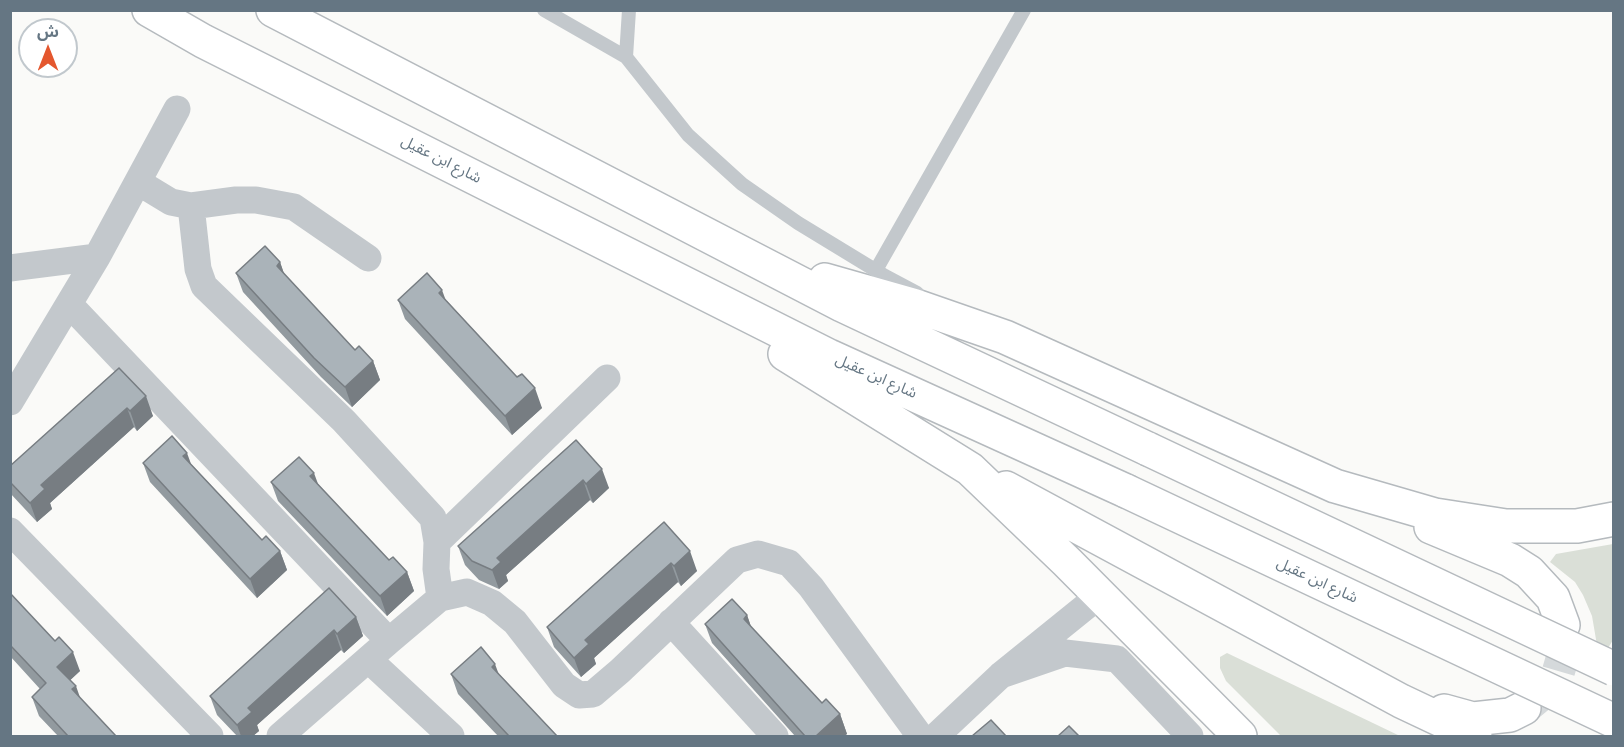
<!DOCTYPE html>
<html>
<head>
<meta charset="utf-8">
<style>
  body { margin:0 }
  #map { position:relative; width:1624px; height:747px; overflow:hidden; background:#fafaf8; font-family:"DM Sans","Noto Sans Arabic",sans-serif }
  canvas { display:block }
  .frame { position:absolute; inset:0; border:12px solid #657683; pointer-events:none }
  .north { position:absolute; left:18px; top:18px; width:60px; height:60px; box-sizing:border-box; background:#fff; border:2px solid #c1c8cd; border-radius:50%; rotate:0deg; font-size:16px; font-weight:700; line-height:24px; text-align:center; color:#657683 }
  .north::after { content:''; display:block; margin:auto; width:21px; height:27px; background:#e4572e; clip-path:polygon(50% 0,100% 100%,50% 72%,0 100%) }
</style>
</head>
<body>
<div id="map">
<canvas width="1624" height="747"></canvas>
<div class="frame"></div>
<div class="north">ش</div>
</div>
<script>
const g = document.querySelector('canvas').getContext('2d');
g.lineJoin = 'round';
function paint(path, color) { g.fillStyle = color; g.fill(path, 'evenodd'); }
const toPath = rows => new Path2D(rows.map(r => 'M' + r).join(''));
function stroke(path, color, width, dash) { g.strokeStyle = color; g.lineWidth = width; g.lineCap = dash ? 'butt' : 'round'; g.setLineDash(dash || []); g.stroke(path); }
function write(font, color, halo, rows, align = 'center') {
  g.font = font + ' "DM Sans","Noto Sans Arabic",sans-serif'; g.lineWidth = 6; g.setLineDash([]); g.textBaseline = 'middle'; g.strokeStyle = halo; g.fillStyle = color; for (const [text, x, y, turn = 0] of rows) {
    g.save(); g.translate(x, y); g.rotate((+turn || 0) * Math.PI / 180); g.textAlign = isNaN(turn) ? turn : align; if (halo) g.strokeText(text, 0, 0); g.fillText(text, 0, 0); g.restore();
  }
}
paint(toPath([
  [1613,544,1613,640,1605,653,1598,651,1592,616,1583,595,1575,582,1550,562,1556,554],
  [1227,653,1400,736,1281,736,1226,681,1220,668,1220,657]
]), '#dadfd7');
stroke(toPath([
  [1526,707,1543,693,1558,673,1565,649,1563,625]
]), '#d5d9db', 33, [33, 16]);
const primary = toPath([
  [149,10,203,41,829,356,1126,491],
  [273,10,842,305,1148,449],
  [825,280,913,305,1005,337,1335,486,1435,515,1506,526,1577,526,1614,519],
  [785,354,970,469,1067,562,1240,736],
  [1006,488,1401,701,1475,736],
  [1431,527,1510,560,1529,572,1553,598,1563,625],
  [1444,711,1473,719,1510,715,1524,708]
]);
stroke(primary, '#b5babe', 36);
stroke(toPath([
  [544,10,626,57,688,135,742,184,798,223,885,276,917,293],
  [626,57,629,10],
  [876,270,1024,10]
]), '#c3c8cc', 14);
stroke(toPath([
  [138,182,171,202,191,206,236,200,256,200,294,207,368,258],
  [191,206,198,269,204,286,344,421,433,518,437,542,436,569,440,598],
  [10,268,97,257],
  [69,304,389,641],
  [10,402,97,257,177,109],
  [10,531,210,736],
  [437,542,607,378],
  [671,622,775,736],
  [369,660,451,736],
  [1001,675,1065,653,1117,659,1190,736],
  [280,736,389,641,440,598,467,592,492,603,515,622,564,685,579,695,593,694,620,671,737,560,758,554,789,563,811,587,920,736],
  [936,736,1001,675,1100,595]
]), '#c3c8cc', 27);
stroke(primary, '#fff', 33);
const primaryBridge = toPath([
  [1148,449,1614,669],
  [1126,491,1614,721]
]);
stroke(primaryBridge, '#b5babe', 36, []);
stroke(primaryBridge, '#fff', 33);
paint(toPath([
  [280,262,284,274,355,350,373,361,380,380,352,407,321,377,243,292,236,273],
  [398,300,447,301,517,377,542,408,512,435,405,319],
  [119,368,153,416,137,431,134,427,50,503,52,509,37,522,10,493,10,466],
  [576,440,609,488,593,503,590,500,506,575,508,581,499,589,479,580,465,565,458,546],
  [143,463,192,465,262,540,280,551,287,570,257,598,150,482],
  [271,482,318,484,389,560,407,572,414,591,387,616,278,501],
  [664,522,697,571,681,586,678,582,594,658,596,664,581,677,554,647,547,627],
  [10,593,80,671,70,680,80,698,116,736,58,736,39,716,32,697,40,689,10,656],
  [747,615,751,627,822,703,840,714,847,734,844,736,795,736,712,643,705,624],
  [356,617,363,636,344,653,341,650,257,725,259,731,253,736,237,736,217,715,210,696],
  [451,674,500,675,557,736,498,736,458,694]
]), '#929a9f');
paint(toPath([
  [280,262,287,282,277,266],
  [442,290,449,309,439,293],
  [373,361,380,380,352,407,345,387],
  [535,388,542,408,512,435,505,416],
  [146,396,153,416,137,431,130,411],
  [127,408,134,427,50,503,52,509,37,522,30,503,41,485],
  [187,453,194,472,183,456],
  [602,469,609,488,593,503,586,484],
  [314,473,321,492,310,476],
  [583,480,590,500,506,575,508,581,499,589,492,570,497,558],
  [280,551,287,570,257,598,250,579],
  [690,551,697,571,681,586,674,566],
  [671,563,678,582,594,658,596,664,581,677,574,658,585,640],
  [407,572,414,591,387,616,380,596],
  [747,615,754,635,744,619],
  [356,617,363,636,344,653,337,634],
  [334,630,341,650,257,725,259,731,253,736,241,736,237,725,248,708],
  [73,652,80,671,64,686,57,667],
  [495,664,502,683,492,667],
  [76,686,83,706,72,689],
  [840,714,847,734,844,736,816,736]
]), '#777d82');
const building = toPath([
  [265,246,280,262,277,266,355,350,359,346,373,361,345,387,314,358,236,273,265,246],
  [427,273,442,290,439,293,517,377,522,374,535,388,505,416,398,300,427,273],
  [119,368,146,396,130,411,127,408,41,485,45,489,30,503,10,482,10,466,119,368],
  [172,436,187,453,183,456,262,540,266,536,280,551,250,579,143,463,172,436],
  [576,440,602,469,586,484,583,480,497,558,501,562,492,570,472,561,458,546,576,440],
  [299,457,314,473,310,476,389,560,393,557,407,572,380,596,271,482,299,457],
  [664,522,690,551,674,566,671,563,585,640,589,644,574,658,547,627,664,522],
  [329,588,356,617,337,634,334,630,248,708,252,712,237,725,210,696,329,588],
  [10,593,55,641,59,637,73,652,57,667,76,686,72,689,116,736,68,736,32,697,46,683,10,645,10,593],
  [732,599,747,615,744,619,822,703,826,699,840,714,816,736,805,736,705,624,732,599],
  [481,647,495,664,492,667,557,736,509,736,451,674,481,647],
  [991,720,1006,736,972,736,991,720],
  [1069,726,1079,736,1058,736,1069,726]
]);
paint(building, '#aab3b9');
stroke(building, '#777d82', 1.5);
write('15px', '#657683', '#fff', [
  ["شارع ابن عقيل",441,160,27],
  ["شارع ابن عقيل",876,377,24],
  ["شارع ابن عقيل",1317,581,25]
]);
</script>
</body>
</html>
